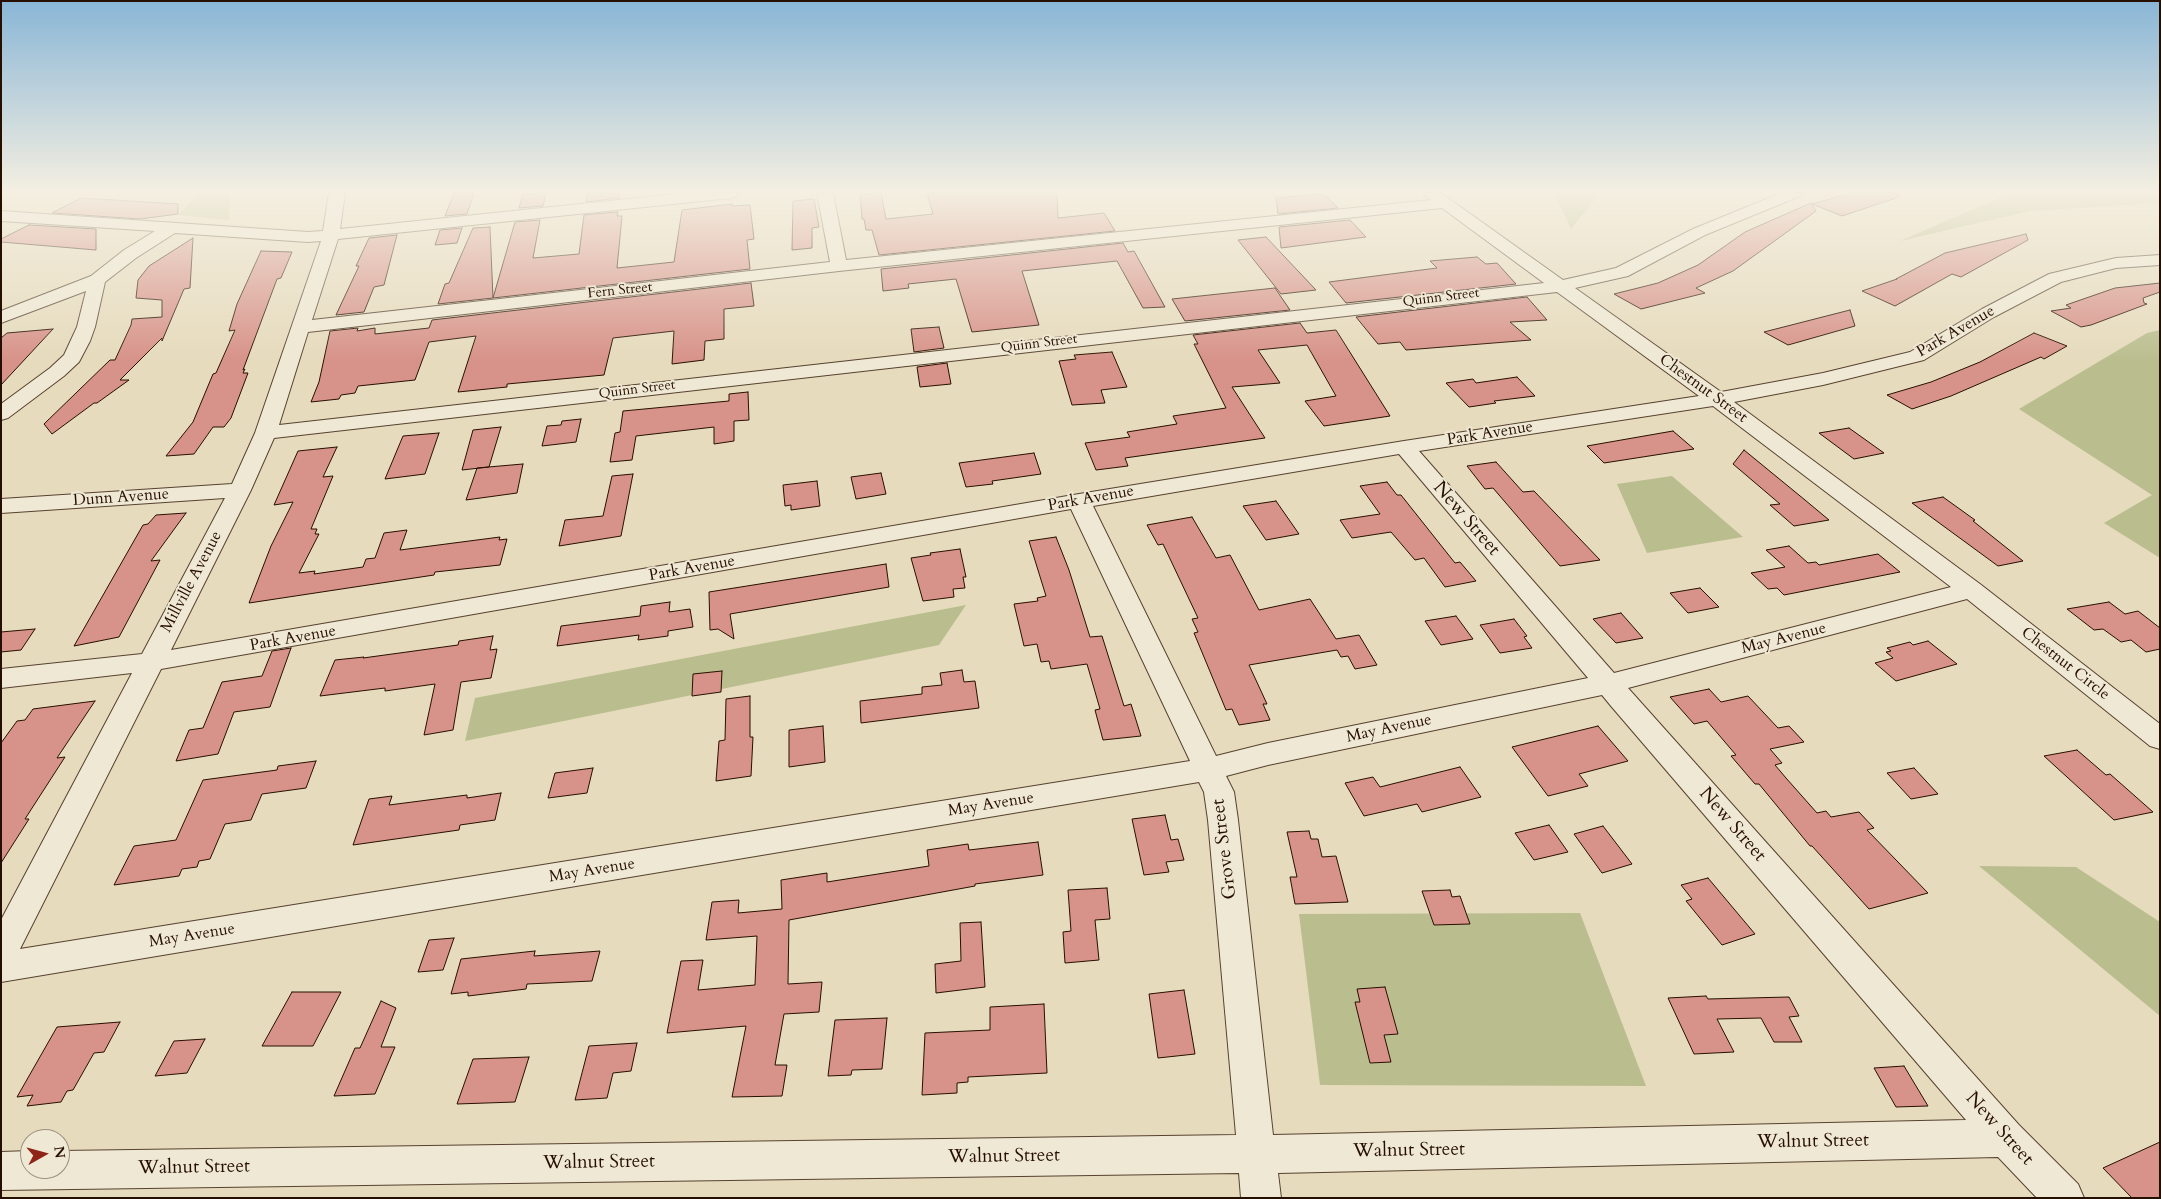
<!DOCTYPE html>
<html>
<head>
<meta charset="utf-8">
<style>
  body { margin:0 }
  #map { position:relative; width:2161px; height:1199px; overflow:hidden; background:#e6dbbd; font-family:Cardo,serif }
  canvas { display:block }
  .frame { position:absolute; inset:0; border:2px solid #270f00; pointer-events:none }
  .north { position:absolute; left:20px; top:1129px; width:50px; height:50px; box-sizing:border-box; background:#efe8d4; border:1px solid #9f917f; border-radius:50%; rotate:83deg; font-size:14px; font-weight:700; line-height:20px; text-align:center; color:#270f00 }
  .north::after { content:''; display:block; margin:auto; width:18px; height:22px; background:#8f2418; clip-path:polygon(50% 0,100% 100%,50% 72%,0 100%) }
</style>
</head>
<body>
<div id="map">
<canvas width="2161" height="1199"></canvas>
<div class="frame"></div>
<div class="north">N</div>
</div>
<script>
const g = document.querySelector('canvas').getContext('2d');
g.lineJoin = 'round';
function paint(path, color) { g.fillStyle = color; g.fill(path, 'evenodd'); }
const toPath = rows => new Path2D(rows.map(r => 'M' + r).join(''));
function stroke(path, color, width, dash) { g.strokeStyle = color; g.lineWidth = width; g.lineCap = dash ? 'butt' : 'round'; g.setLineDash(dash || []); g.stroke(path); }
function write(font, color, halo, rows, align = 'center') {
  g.font = font + ' Cardo,serif'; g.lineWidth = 4; g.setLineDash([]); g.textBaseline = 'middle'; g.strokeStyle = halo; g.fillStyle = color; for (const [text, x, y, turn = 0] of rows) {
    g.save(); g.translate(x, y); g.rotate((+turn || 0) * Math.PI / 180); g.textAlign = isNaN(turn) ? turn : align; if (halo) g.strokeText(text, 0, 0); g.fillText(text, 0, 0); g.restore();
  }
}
paint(toPath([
  [199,193,230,193,229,220,178,215],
  [1554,193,1600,193,1571,229],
  [2016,193,2160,193,2160,203,2030,211,1900,241,2006,195],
  [2160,330,2160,558,2104,523,2152,495,2019,409,2147,333],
  [1672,476,1743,537,1647,553,1617,484],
  [966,605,939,645,465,741,475,698],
  [1979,866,2076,867,2160,922,2160,1016],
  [1580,913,1646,1086,1320,1085,1299,914]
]), '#babe8e');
const building = toPath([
  [454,193,474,193,467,214,445,216,454,193],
  [546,193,543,206,519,208,523,194,546,193],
  [587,193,619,193,619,198,586,202,587,193],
  [881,193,886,219,933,214,927,193,1057,193,1058,218,1104,213,1115,231,879,255,872,230,866,230,864,219,862,219,860,194,881,193],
  [1851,193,1899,193,1899,197,1842,216,1812,204,1851,193],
  [1320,194,1324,194,1338,208,1278,214,1276,198,1320,194],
  [81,198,178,204,178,214,140,219,52,213,81,198],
  [814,199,819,227,812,228,812,248,792,250,793,201,814,199],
  [1811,203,1816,211,1733,271,1696,288,1705,293,1641,309,1614,294,1658,283,1698,265,1745,232,1811,203],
  [732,204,732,206,750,205,754,239,747,240,750,269,493,298,515,222,540,220,533,258,579,254,584,215,618,212,617,216,622,216,617,268,674,262,682,210,732,204],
  [1350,220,1366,237,1281,248,1279,227,1350,220],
  [29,225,96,229,96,250,1,242,1,239,29,225],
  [490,227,493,298,438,304,445,284,449,283,473,228,490,227],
  [462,228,457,243,435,245,440,230,462,228],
  [2026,234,2028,240,1961,277,1952,274,1895,306,1862,291,1897,279,1896,279,1945,253,2026,234],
  [397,235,384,285,374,287,364,312,336,315,359,266,356,266,369,238,397,235],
  [1266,237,1316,290,1281,294,1238,240,1266,237],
  [193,238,190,288,184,289,162,341,162,338,120,380,129,380,97,403,94,403,52,434,44,424,110,360,115,360,131,325,132,319,162,317,162,300,136,298,138,280,149,266,193,238],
  [1123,243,1128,252,1134,251,1165,307,1143,308,1117,261,1022,271,1039,325,972,332,956,279,908,284,909,288,883,291,881,269,1123,243],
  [261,251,292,252,281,278,277,279,243,370,245,369,243,373,248,373,231,418,224,427,213,427,194,454,166,456,193,422,213,374,216,373,235,330,229,331,237,304,261,251],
  [1477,257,1486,264,1497,263,1516,284,1346,303,1329,282,1437,268,1430,261,1477,257],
  [751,283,754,306,724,309,724,339,705,341,704,360,672,364,674,331,613,338,604,375,507,384,507,387,458,392,476,336,429,342,415,380,358,386,355,393,341,395,339,399,311,402,319,382,330,331,358,328,357,331,375,328,375,334,429,328,432,320,751,283],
  [2160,283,2160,292,2143,298,2144,303,2147,304,2091,325,2081,327,2051,311,2071,308,2066,305,2115,288,2160,283],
  [1275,288,1290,310,1185,321,1172,299,1275,288],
  [1527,297,1547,320,1510,322,1531,340,1406,350,1400,342,1378,344,1356,317,1527,297],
  [1850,310,1855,326,1788,345,1764,332,1850,310],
  [1300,323,1307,333,1336,330,1390,416,1324,426,1305,401,1336,396,1307,345,1258,350,1280,383,1232,387,1265,438,1125,458,1128,466,1096,470,1085,443,1130,437,1127,432,1177,424,1173,416,1226,408,1194,344,1198,344,1193,335,1300,323],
  [939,327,944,348,914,352,911,329,939,327],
  [53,329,1,385,1,338,7,333,53,329],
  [2034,333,2067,346,2044,359,2041,357,1951,396,1912,409,1887,395,1931,382,1980,362,2034,333],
  [1112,352,1127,387,1101,390,1105,403,1072,405,1059,361,1076,359,1074,355,1112,352],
  [947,363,951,384,920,387,917,367,947,363],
  [1517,377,1535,396,1494,401,1496,403,1469,407,1446,383,1473,379,1476,383,1517,377],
  [748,392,749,420,734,421,734,441,714,444,714,427,636,436,632,460,610,462,615,433,620,432,623,411,729,401,729,394,748,392],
  [581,419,576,442,542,446,547,426,561,425,562,421,581,419],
  [501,427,489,467,462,470,473,430,501,427],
  [1849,428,1884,453,1854,459,1819,433,1849,428],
  [1673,431,1694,449,1604,463,1587,446,1673,431],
  [439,433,425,474,385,479,403,436,439,433],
  [337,447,323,477,333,476,311,529,317,529,315,534,319,534,299,573,315,571,314,574,363,567,366,559,375,558,384,533,407,530,400,550,500,537,499,540,507,539,500,565,435,572,434,575,249,603,271,546,293,502,274,505,298,451,337,447],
  [1744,450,1805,500,1829,520,1794,526,1770,505,1780,504,1733,464,1744,450],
  [1034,453,1041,474,992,481,993,484,966,487,959,463,1034,453],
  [1496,462,1523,492,1534,491,1600,560,1560,566,1493,488,1485,489,1467,466,1496,462],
  [523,464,517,493,466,500,477,468,523,464],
  [881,473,886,494,856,499,851,477,881,473],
  [633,474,621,536,559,546,565,520,603,516,612,476,633,474],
  [817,481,820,506,791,510,791,505,785,506,783,485,817,481],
  [1387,482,1397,495,1401,495,1455,563,1460,562,1476,581,1445,587,1424,558,1415,560,1391,532,1352,538,1340,520,1380,514,1360,486,1387,482],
  [1943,497,1975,520,1973,521,2023,561,1998,566,1912,503,1943,497],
  [1276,501,1299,534,1266,540,1243,506,1276,501],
  [186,513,151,561,160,560,119,637,74,646,143,525,148,524,156,515,186,513],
  [1192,517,1216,558,1230,555,1259,610,1310,599,1336,639,1359,635,1377,665,1355,669,1348,656,1341,657,1337,650,1249,665,1267,704,1263,704,1270,720,1239,725,1232,709,1226,710,1194,633,1198,632,1192,619,1198,618,1163,544,1158,545,1147,525,1192,517],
  [1056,537,1069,570,1090,637,1102,636,1124,706,1131,704,1141,736,1103,740,1095,710,1100,709,1087,664,1051,669,1049,661,1041,662,1037,644,1024,646,1014,604,1038,601,1037,598,1046,596,1029,541,1056,537],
  [1789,546,1808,563,1816,562,1819,565,1878,554,1900,572,1784,595,1777,588,1768,589,1751,573,1785,567,1766,550,1789,546],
  [960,549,966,577,963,577,965,588,953,589,954,597,923,601,911,558,931,555,930,553,960,549],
  [886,564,889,587,730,614,734,639,718,629,710,630,709,592,886,564],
  [1700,588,1719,607,1688,613,1670,593,1700,588],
  [670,602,669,612,690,609,693,627,668,631,668,636,638,640,639,635,557,646,561,626,640,616,641,606,670,602],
  [2109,602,2125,614,2138,611,2160,628,2160,649,2146,652,2131,640,2121,642,2103,629,2094,630,2067,609,2109,602],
  [1621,613,1643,638,1616,643,1593,619,1621,613],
  [1456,616,1473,639,1441,645,1425,621,1456,616],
  [1514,619,1527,636,1524,637,1532,648,1500,653,1480,625,1514,619],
  [35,629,21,650,1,652,1,632,35,629],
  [493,636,490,650,497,649,491,678,461,682,453,730,424,735,435,684,385,691,385,688,320,696,335,660,364,657,363,658,458,645,459,641,493,636],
  [1928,641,1957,664,1896,681,1875,663,1893,658,1886,652,1891,651,1887,648,1910,642,1913,645,1928,641],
  [291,648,270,707,234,712,218,754,176,761,189,730,203,728,222,682,262,676,272,651,291,648],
  [962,670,964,682,975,681,979,708,861,723,860,701,922,694,922,687,942,685,940,673,962,670],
  [722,671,721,692,692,696,693,674,722,671],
  [1709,689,1721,702,1748,696,1778,728,1789,726,1804,742,1770,749,1782,763,1775,765,1786,778,1817,813,1826,811,1831,817,1859,812,1874,828,1867,830,1928,893,1869,909,1812,846,1810,846,1759,784,1755,784,1731,756,1736,755,1707,721,1694,724,1670,697,1709,689],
  [750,696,750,737,753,737,751,776,716,781,719,741,725,740,726,699,750,696],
  [95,701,57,758,65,757,25,819,29,819,1,863,1,743,17,721,25,720,33,709,95,701],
  [823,726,825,762,789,767,789,730,823,726],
  [1598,726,1628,761,1579,774,1588,786,1548,796,1512,747,1598,726],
  [2077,750,2106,775,2110,774,2153,812,2114,820,2044,756,2077,750],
  [316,761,306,788,262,794,251,820,225,824,210,859,199,861,197,867,182,869,179,876,114,885,134,846,176,840,203,780,277,770,278,766,316,761],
  [1460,767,1481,797,1422,812,1417,804,1364,816,1345,783,1373,777,1380,787,1460,767],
  [593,768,587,793,548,798,555,773,593,768],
  [1914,768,1938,794,1911,799,1887,773,1914,768],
  [501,793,495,820,460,825,459,830,353,845,369,799,392,796,389,805,467,795,467,798,501,793],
  [1165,815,1171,840,1178,839,1184,860,1166,862,1169,872,1144,875,1132,819,1165,815],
  [1549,825,1568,852,1534,860,1515,833,1549,825],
  [1603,826,1632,864,1602,873,1574,834,1603,826],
  [1309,831,1311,839,1318,839,1322,857,1336,856,1348,902,1295,904,1290,877,1297,877,1287,832,1309,831],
  [1038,842,1043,875,975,884,975,886,789,920,788,984,822,982,819,1012,784,1014,775,1065,787,1065,782,1096,732,1097,746,1026,667,1033,681,961,703,960,698,990,755,985,757,936,706,940,712,902,739,900,738,913,782,909,781,880,827,873,827,882,929,866,927,850,968,844,969,850,1038,842],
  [1708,878,1755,934,1722,945,1686,901,1692,899,1681,885,1708,878],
  [1107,888,1110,919,1095,920,1099,960,1065,963,1063,932,1071,931,1068,890,1107,888],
  [1450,890,1452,897,1460,896,1470,924,1434,925,1422,891,1450,890],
  [981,922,985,987,936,993,935,964,961,961,960,923,981,922],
  [454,938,443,970,418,972,429,940,454,938],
  [535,951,534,956,600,951,592,981,527,984,526,989,468,996,468,992,451,994,461,959,535,951],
  [1385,987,1398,1034,1384,1035,1391,1062,1370,1063,1355,1002,1360,1002,1357,989,1385,987],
  [1184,990,1195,1054,1158,1058,1149,994,1184,990],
  [292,992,341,992,313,1046,262,1046,292,992],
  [1706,996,1708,999,1789,997,1799,1016,1789,1017,1802,1042,1774,1042,1761,1018,1717,1019,1734,1052,1694,1054,1668,998,1706,996],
  [381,1001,396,1008,381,1047,395,1047,375,1094,334,1096,355,1048,360,1048,381,1001],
  [1044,1004,1047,1073,968,1077,968,1082,957,1083,957,1093,922,1095,925,1033,990,1030,990,1007,1044,1004],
  [887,1018,882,1069,852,1070,851,1075,828,1076,835,1020,887,1018],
  [120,1022,104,1052,94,1053,73,1090,67,1091,61,1102,27,1106,33,1095,17,1097,57,1027,120,1022],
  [205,1039,187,1073,155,1076,174,1041,205,1039],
  [637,1043,631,1071,613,1073,607,1098,575,1100,589,1046,637,1043],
  [529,1057,515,1102,457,1104,473,1059,529,1057],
  [1904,1066,1928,1106,1896,1107,1874,1068,1904,1066],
  [2160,1142,2160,1198,2132,1198,2103,1168,2160,1142]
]);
paint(building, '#d79289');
stroke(building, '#270f00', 1);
const minor = toPath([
  [329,193,345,193,340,229,686,193,739,193,736,196,731,198,338,239,312,320,830,262,817,193,833,193,846,260,1431,200,1423,193,1441,193,1563,280,1616,268,1693,229,1781,193,1803,193,1800,196,1705,235,1628,276,1575,288,1721,392,1823,373,1910,352,1982,309,2049,274,2116,258,2160,255,2160,265,2116,268,2061,282,1994,317,1924,360,1823,385,1734,402,1980,584,2160,724,2160,749,2150,746,1967,599,1628,688,2019,1125,2078,1184,2084,1198,2037,1198,1998,1157,1278,1173,1281,1198,1241,1198,1239,1173,1,1190,1,1152,30,1151,30,1169,60,1169,60,1151,1236,1135,1208,820,1204,792,1199,782,1,982,1,920,132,673,1,688,1,669,142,654,225,498,1,513,1,499,232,484,255,433,321,241,308,242,175,233,136,258,105,282,95,327,90,341,79,362,64,376,8,418,1,420,1,404,50,368,64,355,77,327,86,291,1,323,1,311,91,276,124,250,155,231,1,221,1,211,308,232,323,231,329,193],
  [1442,208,1544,283,279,425,308,332,839,271,1442,208],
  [1557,292,1699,396,1404,441,1079,494,171,650,251,490,274,438,1557,292],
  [1713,406,1951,587,1614,673,1419,451,1713,406],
  [1399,454,1588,678,1268,743,1216,756,1093,506,1399,454],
  [1071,509,1190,761,20,949,161,669,1071,509],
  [1602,695,1611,706,1966,1120,1273,1135,1238,820,1234,792,1226,776,1268,765,1602,695]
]);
stroke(minor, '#57422f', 2);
paint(minor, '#efe8d4');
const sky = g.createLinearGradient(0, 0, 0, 361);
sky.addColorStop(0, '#89b6d6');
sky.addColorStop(0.53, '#f4efe1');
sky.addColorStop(1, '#f4efe100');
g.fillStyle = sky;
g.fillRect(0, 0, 2161, 361);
write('14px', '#270f00', '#efe8d4', [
  ["Fern Street",620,291,-6],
  ["Quinn Street",1441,298,-7],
  ["Quinn Street",1039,344,-7],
  ["Quinn Street",637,390,-7]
]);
write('16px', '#270f00', '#efe8d4', [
  ["Park Avenue",1956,332,-30],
  ["Chestnut Street",1703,389,36],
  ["Park Avenue",1490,434,-9],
  ["Dunn Avenue",121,498,-4],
  ["Park Avenue",1091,499,-10],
  ["Park Avenue",692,569,-10],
  ["Millville Avenue",192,582,-62],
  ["Park Avenue",293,639,-10],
  ["May Avenue",1784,639,-14],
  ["Chestnut Circle",2065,664,38],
  ["May Avenue",1389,729,-12],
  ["May Avenue",991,805,-9],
  ["May Avenue",592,871,-9],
  ["May Avenue",192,936,-9]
]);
write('19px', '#270f00', '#efe8d4', [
  ["New Street",1466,519,49],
  ["New Street",1732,825,49],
  ["Grove Street",1225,849,-97],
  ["New Street",1999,1129,48],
  ["Walnut Street",1813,1142,-1],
  ["Walnut Street",1409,1151,-1],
  ["Walnut Street",1004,1157,-1],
  ["Walnut Street",599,1163,-1],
  ["Walnut Street",194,1168,-1]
]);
</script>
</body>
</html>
